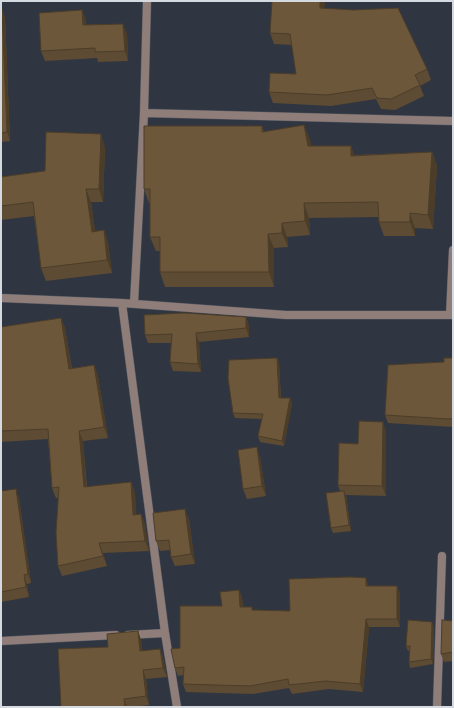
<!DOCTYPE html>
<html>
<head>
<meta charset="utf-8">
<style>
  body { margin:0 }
  #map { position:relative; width:454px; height:708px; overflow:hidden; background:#303641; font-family:Barlow,sans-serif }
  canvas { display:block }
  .frame { position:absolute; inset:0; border:2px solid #d5d9e0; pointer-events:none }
</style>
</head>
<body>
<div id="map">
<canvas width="454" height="708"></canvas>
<div class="frame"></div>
</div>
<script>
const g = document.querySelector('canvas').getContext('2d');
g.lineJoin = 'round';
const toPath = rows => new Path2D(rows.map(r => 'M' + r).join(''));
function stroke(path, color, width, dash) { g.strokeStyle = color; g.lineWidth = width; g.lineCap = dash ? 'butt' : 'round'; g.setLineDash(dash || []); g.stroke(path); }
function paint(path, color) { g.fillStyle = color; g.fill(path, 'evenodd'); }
const minor = toPath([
  [144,113,453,121],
  [1,298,122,303,286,315,453,315],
  [122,303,165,633,177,707],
  [134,303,144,113,147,1],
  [450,315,453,250],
  [128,635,165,633],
  [1,641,116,635],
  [437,707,442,556]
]);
stroke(minor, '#4e535e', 9);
stroke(minor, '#8e7d78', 8);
paint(toPath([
  [325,8,427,69,431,80,420,86,424,96,395,110,381,109,376,99,331,106,273,103,269,92,296,74,292,45,274,44,270,33],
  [1,9,2,9,5,18,10,141,1,142],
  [82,10,86,20,86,25,127,34,128,61,98,62,97,58,45,61,41,51],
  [304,125,310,140,311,146,351,146,354,155,432,152,437,166,433,229,415,228,415,236,384,236,379,222,379,217,309,218,310,235,287,237,288,247,274,248,274,287,165,287,160,272,160,251,156,251,150,237,150,203,149,203,144,189,262,126,264,132],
  [105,147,103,202,91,202,95,231,104,230,108,243,112,273,46,281,41,268,34,216,1,220,1,177,45,171],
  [246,317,249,326,249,337,199,342,201,372,173,371,170,362,171,343,148,343,145,335],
  [61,318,65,328,72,369,94,365,98,376,108,438,83,441,87,487,131,482,135,493,136,515,141,514,145,524,149,551,103,553,107,566,62,576,58,566,58,498,56,498,52,488,48,439,1,442,1,327],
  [277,358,279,363,281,398,290,398,292,403,284,446,260,442,258,436,262,419,235,418,233,413],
  [453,358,453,427,388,423,385,415,444,362],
  [386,431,386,496,346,495,351,531,333,533,331,528,340,491,338,485,358,444],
  [260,457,266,496,247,499,243,489],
  [1,491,19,498,31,583,27,584,29,597,1,602],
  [189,519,195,564,175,566,171,557,170,550,160,551,156,541],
  [369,586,397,586,400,595,400,627,369,627,363,692,329,689,292,694,289,688,253,694,186,692,183,684,183,675,178,676,175,668,180,648,239,590,242,598,243,607,253,610,290,611],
  [453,621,453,661,444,662,441,654],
  [434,627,433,664,410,668,409,662,409,651,408,651,406,646],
  [138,631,141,640,142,651,160,649,163,658,167,677,146,679,149,705,134,707,61,707,108,647]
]), '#5d4b33');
paint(toPath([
  [320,1,325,1,324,18,320,8],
  [2,9,5,18,10,141,7,132],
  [82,10,86,20,87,35,83,25],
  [123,24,127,34,128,61,125,51],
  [304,125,310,140,313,161,308,146],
  [101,134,105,147,103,202,99,189],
  [351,146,356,160,351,156],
  [432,152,437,166,433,229,428,215],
  [86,189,91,202,97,245,92,232],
  [304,203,309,218,310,235,305,221],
  [410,213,415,228,415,236,410,222],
  [282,223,287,237,288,247,282,233],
  [104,230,108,243,112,273,107,260],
  [268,234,274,248,274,287,269,272],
  [246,317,249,326,249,337,246,328],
  [61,318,65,328,73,379,69,369],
  [196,333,199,342,201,372,198,364],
  [277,358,279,363,281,404,279,398],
  [94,365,98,376,108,438,104,427],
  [290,398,292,403,284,446,282,441],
  [383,422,386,431,386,496,382,486],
  [79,431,83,441,87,497,84,487],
  [257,447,260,457,266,496,262,486],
  [131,482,135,493,137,526,133,515],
  [16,489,19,498,31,583,28,574],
  [344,491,346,496,351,531,349,525],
  [185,509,189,519,195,564,191,554],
  [141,514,145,524,149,551,145,541],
  [99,543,103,553,107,566,103,556],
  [24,575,27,584,29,597,26,587],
  [366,578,369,587,366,586],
  [397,586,400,595,400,627,397,619],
  [239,590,242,598,243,615,240,607],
  [366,619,369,627,363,692,360,684],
  [432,622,434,627,433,664,431,659],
  [138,631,141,640,144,660,140,651],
  [160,649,163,658,167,677,163,668],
  [143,670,146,679,149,705,146,696],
  [124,699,127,707,125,707]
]), '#4c3d29');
const building = toPath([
  [272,1,320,1,320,8,354,10,398,8,427,69,415,75,420,85,391,99,377,98,372,88,327,95,269,92,270,73,296,74,290,34,270,33,272,1],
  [1,9,2,9,7,132,1,133,1,9],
  [82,10,83,25,123,24,125,51,95,52,95,48,41,51,39,13,82,10],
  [304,125,308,146,351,146,351,156,432,152,428,215,410,213,410,222,379,222,378,202,304,203,305,221,282,223,282,233,268,234,269,272,160,272,160,237,150,237,150,189,144,189,144,126,262,126,262,132,304,125],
  [46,132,101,134,99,189,86,189,92,232,104,230,107,260,41,268,33,202,1,206,1,177,45,171,46,132],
  [184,313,246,317,246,328,196,333,198,364,170,362,172,334,145,335,144,315,184,313],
  [61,318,69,369,94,365,104,427,79,431,84,487,131,482,133,515,141,514,145,541,99,543,103,556,58,566,56,533,59,487,52,488,48,429,1,431,1,327,61,318],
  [277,358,279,398,290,398,282,441,258,436,263,414,233,413,228,378,229,360,277,358],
  [444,358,453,358,453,418,449,419,385,415,388,365,444,362,444,358],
  [359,421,383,422,382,486,338,485,339,443,358,444,359,421],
  [257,447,262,486,243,489,238,450,257,447],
  [16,489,28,574,24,575,26,587,1,592,1,491,16,489],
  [344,491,349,525,331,528,326,493,344,491],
  [185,509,191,554,171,557,169,540,156,541,153,513,185,509],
  [350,577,366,578,366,586,397,586,397,619,366,619,360,684,326,681,289,685,288,679,250,686,183,684,184,667,175,668,171,649,180,648,180,606,222,606,220,592,239,590,240,607,252,607,252,610,290,611,289,579,350,577],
  [408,620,432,622,431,659,409,662,410,646,406,646,408,620],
  [442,620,453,621,453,652,441,654,442,620],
  [138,631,140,651,160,649,163,668,143,670,146,696,124,699,125,707,61,707,58,649,108,647,107,634,138,631]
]);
paint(building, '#6c573b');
stroke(building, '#4c3d29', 1);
</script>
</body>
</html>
